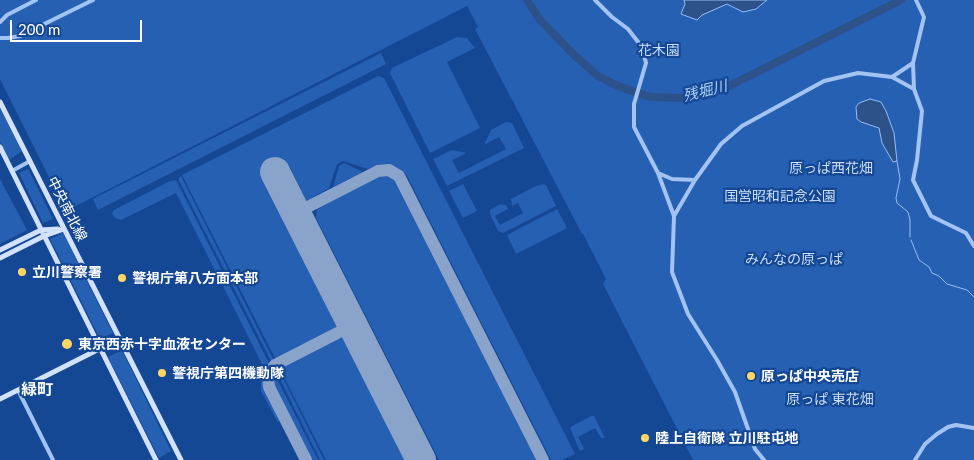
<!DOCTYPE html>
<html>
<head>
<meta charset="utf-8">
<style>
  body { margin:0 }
  #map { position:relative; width:974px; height:460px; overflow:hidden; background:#144794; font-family:Lato,sans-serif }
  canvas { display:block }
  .scale { position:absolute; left:10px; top:20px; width:132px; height:22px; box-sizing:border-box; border:2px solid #fff; border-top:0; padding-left:6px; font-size:15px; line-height:18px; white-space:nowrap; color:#fff; -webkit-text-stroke:4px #144794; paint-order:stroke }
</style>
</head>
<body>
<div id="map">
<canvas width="974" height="460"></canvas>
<div class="scale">200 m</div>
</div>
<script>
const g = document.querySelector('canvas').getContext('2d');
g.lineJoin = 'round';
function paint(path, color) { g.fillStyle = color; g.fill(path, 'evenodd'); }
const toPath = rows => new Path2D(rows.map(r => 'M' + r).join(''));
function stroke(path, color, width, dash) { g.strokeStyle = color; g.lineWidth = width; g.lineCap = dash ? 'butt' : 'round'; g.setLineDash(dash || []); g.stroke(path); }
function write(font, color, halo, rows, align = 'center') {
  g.font = font + ' Lato,"Noto Sans JP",sans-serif'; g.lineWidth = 4.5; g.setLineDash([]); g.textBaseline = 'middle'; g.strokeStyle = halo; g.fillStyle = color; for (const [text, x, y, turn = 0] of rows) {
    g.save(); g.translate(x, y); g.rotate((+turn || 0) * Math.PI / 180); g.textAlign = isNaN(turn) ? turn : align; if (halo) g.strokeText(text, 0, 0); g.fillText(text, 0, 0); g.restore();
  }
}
paint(toPath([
  [0,0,974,0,974,460,693,460,603,284,606,279,583,234,582,234,475,29,478,27,467,6,66,211,0,79],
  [457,37,467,38,475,48,447,62,480,128,430,153,390,73,392,68],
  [381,53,386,64,98,210,93,199],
  [378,76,384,78,575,454,562,460,551,460,408,178,405,173,395,166,380,165,368,169,343,161,337,164,329,188,307,201,289,166,263,178,337,328,334,332,277,362,182,175],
  [0,108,22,151,9,160,0,142],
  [506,122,512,123,524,148,447,186,433,159,452,150,467,153,452,160,459,173,506,149,499,137,484,145,491,130],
  [344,163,363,172,333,187,339,166],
  [28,169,53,219,43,223,19,173],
  [386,175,395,180,398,184,538,460,439,460,316,218,317,210,321,207,381,176],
  [181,176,275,363,273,365,179,181,179,178],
  [0,179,27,230,0,244],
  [176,180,271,367,269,370,266,381,268,391,281,416,278,423,261,391,260,374,263,366,176,193,121,220,115,218,112,214,114,210,170,181],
  [463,184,477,211,463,218,449,191],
  [543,184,546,185,556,206,503,233,498,231,490,214,490,210,501,204,506,205,508,209,495,216,500,225,523,213,518,203,512,206,511,199,536,186],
  [557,209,567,228,516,254,507,235],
  [63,233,113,333,100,339,50,239],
  [336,338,342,338,345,341,405,460,326,460,279,367],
  [122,350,171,451,159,458,108,357],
  [278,368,324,460,320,460,276,371],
  [274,373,318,460,311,460,276,391,273,382],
  [591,416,594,416,605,438,601,438,595,428,578,437,584,448,583,450,580,451,570,428,572,426]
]), '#2660b3');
const water = toPath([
  [684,0,767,0,756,9,743,12,727,4,702,15,697,20,681,14,685,4,684,0],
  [870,99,881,102,886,111,894,133,897,161,893,162,882,143,879,128,861,122,857,119,856,107,859,103,870,99]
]);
paint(water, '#2d528b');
stroke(water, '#95bef5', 1);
stroke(toPath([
  [897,161,900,179,896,198,897,203,908,212,910,220,910,237],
  [911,240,919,260,929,267,932,273,939,276,947,284,967,290,974,297]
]), '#95bef5', 1);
stroke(toPath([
  [527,0,540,20,574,55,598,76,618,86,650,97,682,98,725,88,901,0]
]), '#2d528b', 8);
stroke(toPath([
  [296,213,378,171,389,170,399,176,543,460],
  [306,460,269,387,268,375,275,365,353,325]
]), '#8aa3ca', 12);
stroke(toPath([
  [275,172,421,460]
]), '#8aa3ca', 30);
stroke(toPath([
  [595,0,612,17,628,29,642,47,646,63,634,104,634,127,658,173,674,216,672,272,688,314,717,360,735,392,755,449,764,460],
  [916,0,924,17,913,63,914,89,922,111,917,160,913,180,931,216,966,233,974,246],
  [0,22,7,15,36,0],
  [0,38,8,38,20,36,93,0],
  [892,77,914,89],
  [12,171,30,161],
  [658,173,672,179,695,180],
  [674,216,695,180,721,144,742,126,824,81,858,73,892,77,913,63],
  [18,390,53,460],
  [915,460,925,444,937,434,948,427,956,425,974,428]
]), '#a3c4f2', 4);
stroke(toPath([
  [0,102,181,460],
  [0,147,156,460],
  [0,250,41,230,58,229],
  [0,258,44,236,64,229],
  [0,399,119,339]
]), '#d2e2fc', 5);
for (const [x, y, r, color] of [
  [22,272,5,"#ffd864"],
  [122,278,5,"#ffd864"],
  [67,344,6,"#ffd864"],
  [162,373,5,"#ffd864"],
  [751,376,5,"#ffd864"],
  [645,438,5,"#ffd864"]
]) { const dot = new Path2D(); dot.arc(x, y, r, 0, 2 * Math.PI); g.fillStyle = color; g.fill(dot); stroke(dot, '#144794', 2); }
write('14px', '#cadffc', '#144794', [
  ["花木園",659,50],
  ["原っぱ西花畑",831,168],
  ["国営昭和記念公園",780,196],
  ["みんなの原っぱ",794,259],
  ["原っぱ 東花畑",830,399]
]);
write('14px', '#fff', '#144794', [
  ["中央南北線",67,209,63]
]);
write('bold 14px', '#fff', '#144794', [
  ["立川警察署",32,272],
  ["警視庁第八方面本部",132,278],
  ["東京西赤十字血液センター",78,344],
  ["警視庁第四機動隊",172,373],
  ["原っぱ中央売店",761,376],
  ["陸上自衛隊 立川駐屯地",655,438]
], 'left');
write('italic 15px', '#afcef9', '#144794', [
  ["残堀川",705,91,-14]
]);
write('bold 16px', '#fff', '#144794', [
  ["緑町",37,390]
]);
</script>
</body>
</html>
